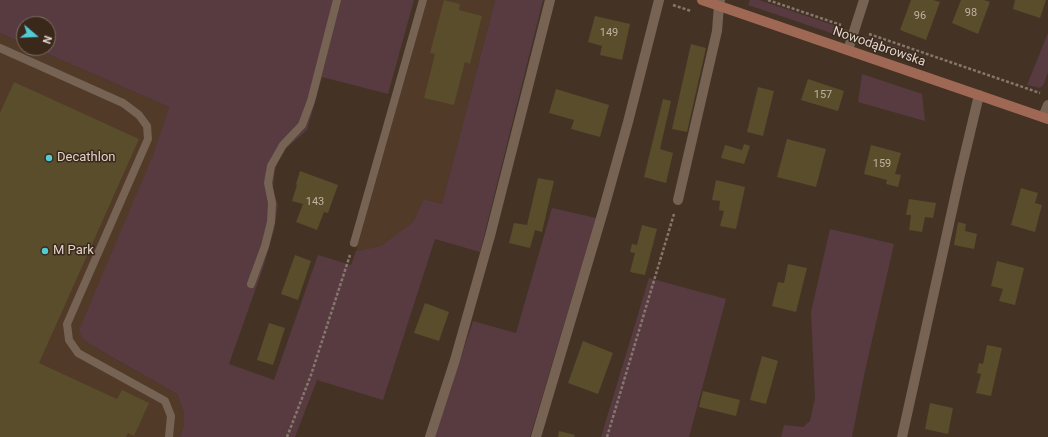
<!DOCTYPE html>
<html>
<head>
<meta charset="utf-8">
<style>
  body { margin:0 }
  #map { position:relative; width:1048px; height:437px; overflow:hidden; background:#443325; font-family:Roboto,sans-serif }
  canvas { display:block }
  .north { position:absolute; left:16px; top:16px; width:40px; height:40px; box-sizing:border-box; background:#3a291b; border:1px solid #7c6d61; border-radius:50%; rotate:109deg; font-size:11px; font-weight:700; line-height:16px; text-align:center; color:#dfd4cb }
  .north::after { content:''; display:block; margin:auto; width:14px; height:18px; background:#52cbd7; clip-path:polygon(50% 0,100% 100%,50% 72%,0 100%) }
</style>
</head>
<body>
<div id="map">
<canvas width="1048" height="437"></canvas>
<div class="north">N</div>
</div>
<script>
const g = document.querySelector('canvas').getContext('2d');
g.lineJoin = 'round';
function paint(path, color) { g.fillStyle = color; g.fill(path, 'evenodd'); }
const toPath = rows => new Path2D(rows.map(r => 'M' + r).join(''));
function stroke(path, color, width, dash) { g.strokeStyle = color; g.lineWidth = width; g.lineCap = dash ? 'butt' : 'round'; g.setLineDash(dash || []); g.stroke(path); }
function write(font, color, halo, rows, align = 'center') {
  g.font = font + ' Roboto,sans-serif'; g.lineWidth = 3; g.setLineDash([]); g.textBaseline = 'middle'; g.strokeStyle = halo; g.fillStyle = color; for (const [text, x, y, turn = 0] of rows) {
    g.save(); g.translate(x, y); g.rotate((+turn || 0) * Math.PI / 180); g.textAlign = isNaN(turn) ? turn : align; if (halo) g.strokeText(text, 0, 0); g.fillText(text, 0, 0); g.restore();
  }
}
paint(toPath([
  [427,0,495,0,442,204,424,199,413,222,397,235,381,246,356,251],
  [0,33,24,44,24,48,34,48,169,107,91,345,177,394,184,413,184,424,180,437,0,437]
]), '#513a27');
paint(toPath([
  [0,0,414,0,388,94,322,77,307,130,283,151,275,169,273,189,278,205,274,230,263,268,229,364,274,380,318,255,351,265,356,251,381,246,413,222,424,199,442,204,495,0,543,0,480,252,435,239,383,400,317,380,295,437,180,437,184,424,184,413,177,394,91,345,82,337,79,330,153,155,169,107,34,48,48,48,48,24,24,24,24,44,0,33],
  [750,0,759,0,848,30,847,34,840,36,748,5],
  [1048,33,1048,72,1044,84,1040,88,1027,85],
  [864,36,920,55,917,62,862,44],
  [862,74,922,94,925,121,858,102],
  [552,208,596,218,530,437,435,437,473,321,516,333],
  [830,229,894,244,865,371,852,437,781,437,784,425,803,427,810,421,815,398,811,312],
  [649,278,726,299,689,437,601,437]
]), '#573b41');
paint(toPath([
  [444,0,460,4,459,10,482,16,470,64,465,62,454,105,424,98,435,54,430,53],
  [911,0,933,0,940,2,926,40,900,30],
  [961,0,984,0,990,2,978,34,952,23],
  [1015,0,1046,0,1040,18,1013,9],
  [595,16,630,24,622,60,600,55,602,46,588,42],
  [691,44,706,48,687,132,672,129],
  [808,79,844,91,838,111,801,100],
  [14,82,139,139,39,363,117,399,122,390,149,403,134,436,128,433,126,437,0,437,0,113],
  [758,87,774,91,763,136,747,132],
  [556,89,609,105,600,137,571,129,574,120,549,113],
  [663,99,671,101,660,149,673,153,666,183,644,177],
  [787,139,826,149,816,187,777,177],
  [744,144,750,146,744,164,721,158,725,145,742,150],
  [871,145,901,153,895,174,901,175,898,187,886,184,887,180,864,174],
  [300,171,338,185,328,213,324,212,317,230,296,222,303,204,292,201,297,185,296,184],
  [538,178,554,181,542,232,535,230,530,248,509,243,514,223,527,225],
  [716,180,745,187,736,229,720,226,724,211,719,210,720,201,712,200],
  [1021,188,1038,193,1035,203,1042,205,1035,232,1011,225],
  [909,199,936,203,933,218,925,217,922,232,909,230,911,215,906,215],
  [958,222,966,224,965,231,977,234,974,249,954,245],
  [642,225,657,229,645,275,630,272,635,253,630,252,632,244,637,245],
  [295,255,311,261,298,300,281,294],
  [997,261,1024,268,1015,305,999,301,1003,289,991,286],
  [788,264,807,268,796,312,772,306,778,282,784,283],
  [425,303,449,312,439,341,414,333],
  [269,323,285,328,273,365,257,360],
  [583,341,613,353,598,394,568,383],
  [987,345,1002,348,991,396,976,393,981,374,977,373,979,363,983,364],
  [762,356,778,361,766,404,750,400],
  [703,391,740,400,736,416,699,407],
  [930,403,953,408,948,434,925,429],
  [559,431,575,435,574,437,558,437]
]), '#594d2b');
stroke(toPath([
  [768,0,841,25],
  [673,5,691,11],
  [869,34,1040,93],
  [287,437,311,375,350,255],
  [607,437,674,214]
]), '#85776b', 2.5, [3, 2]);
stroke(toPath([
  [0,48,123,103,139,115,147,126,148,139,67,324,69,340,78,353,165,401,171,416,169,437],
  [354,243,423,0],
  [251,284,265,246,271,222,272,203,268,183,271,166,283,145,302,125,311,101,337,0]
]), '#766353', 8);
stroke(toPath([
  [848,50,864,0],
  [1043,117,1048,105],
  [678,200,717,31,719,5,720,0],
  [430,437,455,360,490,236,550,0],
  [536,437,604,208,628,122,659,0],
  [902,437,959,179,979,95]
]), '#766353', 10);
stroke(toPath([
  [702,0,1048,119]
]), '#9e6855', 10);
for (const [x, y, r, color] of [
  [49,158,4,"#52cbd7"],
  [45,251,4,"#52cbd7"]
]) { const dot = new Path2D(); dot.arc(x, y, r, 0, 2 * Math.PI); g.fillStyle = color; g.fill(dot); stroke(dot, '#3a291b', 1.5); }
write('11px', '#beb2a3', null, [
  ["98",971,13],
  ["96",920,16],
  ["149",609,33],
  ["157",823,95],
  ["159",882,164],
  ["143",315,202]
]);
write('13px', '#dfd4cb', '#3a291b', [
  ["Nowodąbrowska",879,47,19]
]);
write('13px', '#dfd4cb', '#3a291b', [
  ["Decathlon",57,158],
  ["M Park",53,251]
], 'left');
</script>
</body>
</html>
